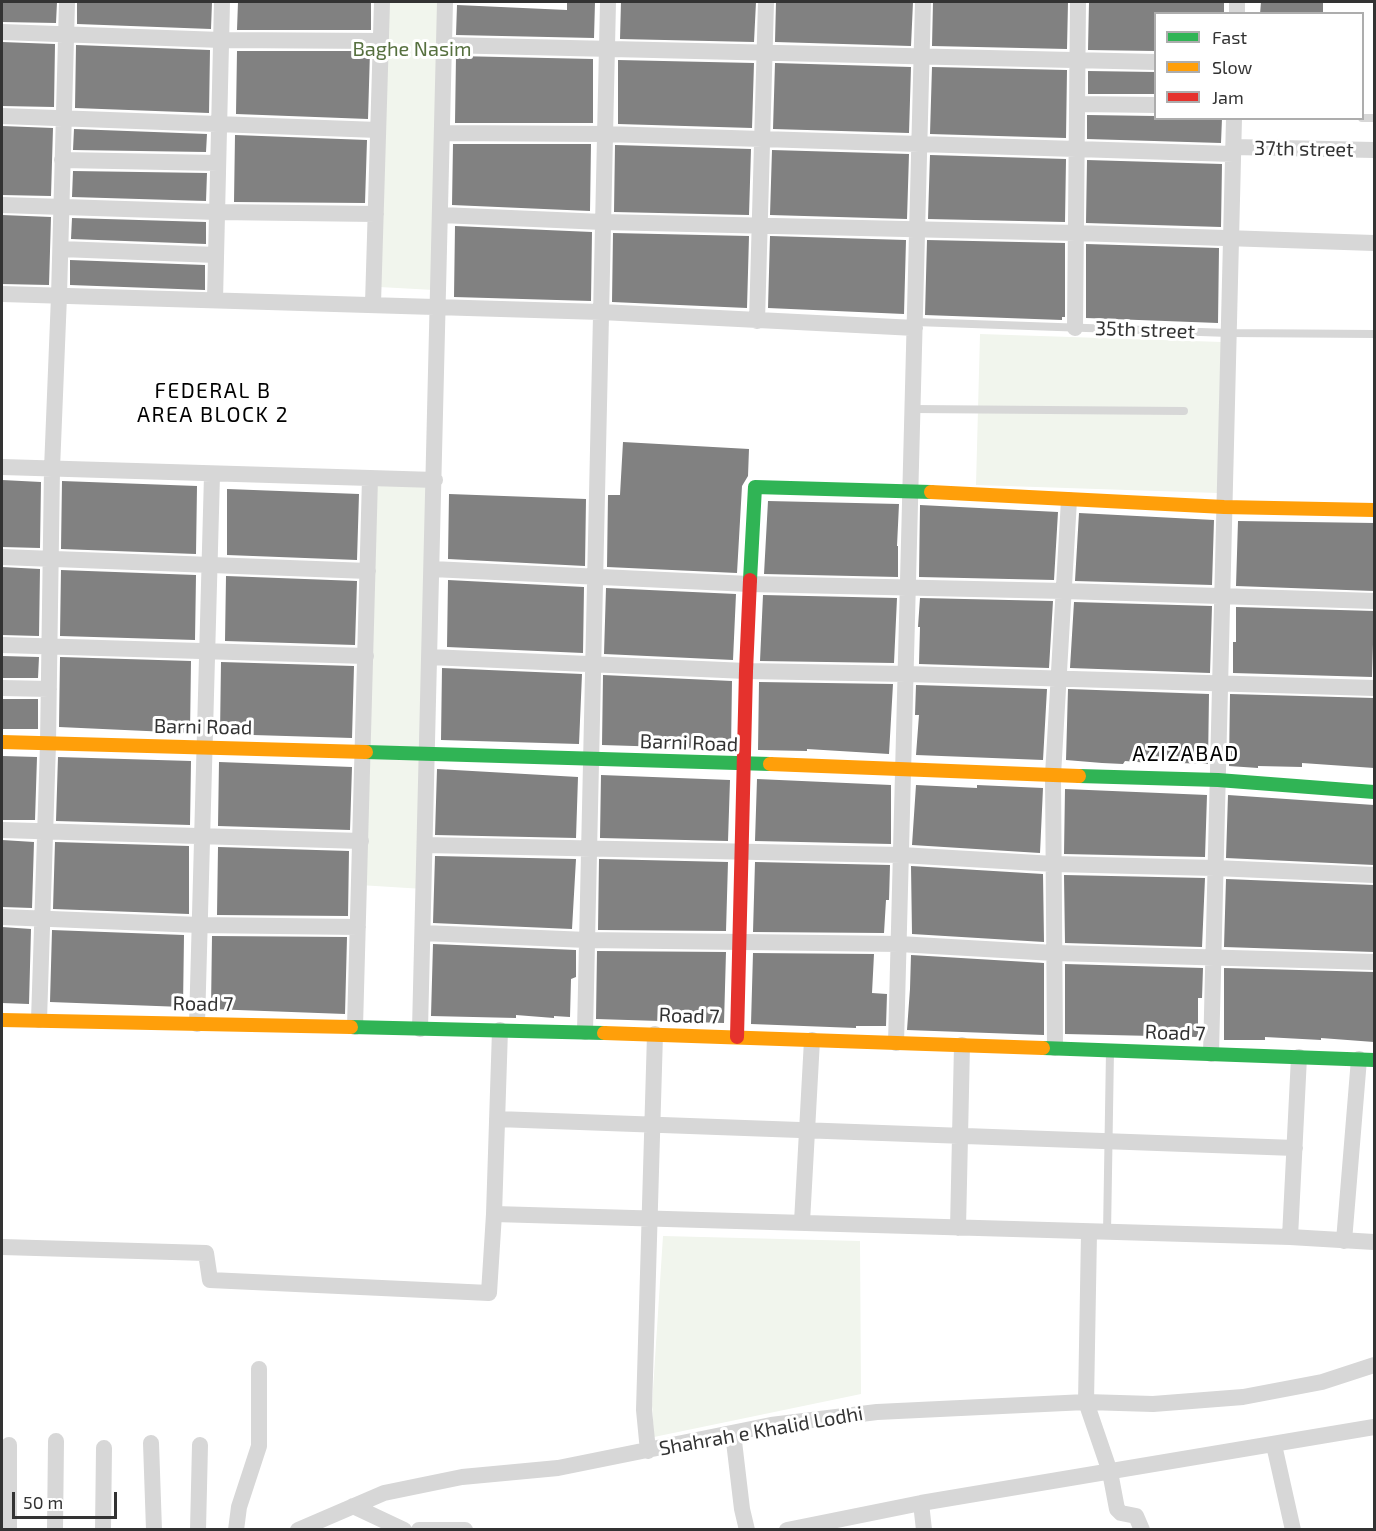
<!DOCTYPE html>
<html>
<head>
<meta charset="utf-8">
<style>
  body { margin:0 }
  #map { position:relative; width:1376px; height:1531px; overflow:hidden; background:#fff; font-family:"Exo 2",sans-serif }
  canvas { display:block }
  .frame { position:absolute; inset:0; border:3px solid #333; pointer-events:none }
  .legend { position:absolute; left:1154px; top:12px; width:210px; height:108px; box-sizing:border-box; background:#fff; border:2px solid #adadad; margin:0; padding:8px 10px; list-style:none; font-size:18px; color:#333 }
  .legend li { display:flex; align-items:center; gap:12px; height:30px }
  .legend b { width:30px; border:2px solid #adadad }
  .scale { position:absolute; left:12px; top:1492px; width:105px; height:27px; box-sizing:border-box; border:3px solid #333; border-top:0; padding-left:8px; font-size:18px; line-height:21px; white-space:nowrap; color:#333; -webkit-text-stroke:4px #fff; paint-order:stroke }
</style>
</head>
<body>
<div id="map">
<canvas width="1376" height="1531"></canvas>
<div class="frame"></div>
<ul class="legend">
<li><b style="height:8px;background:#30b455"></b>Fast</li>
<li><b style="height:8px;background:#ff9f0a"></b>Slow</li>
<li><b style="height:8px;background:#e5322d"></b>Jam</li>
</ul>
<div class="scale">50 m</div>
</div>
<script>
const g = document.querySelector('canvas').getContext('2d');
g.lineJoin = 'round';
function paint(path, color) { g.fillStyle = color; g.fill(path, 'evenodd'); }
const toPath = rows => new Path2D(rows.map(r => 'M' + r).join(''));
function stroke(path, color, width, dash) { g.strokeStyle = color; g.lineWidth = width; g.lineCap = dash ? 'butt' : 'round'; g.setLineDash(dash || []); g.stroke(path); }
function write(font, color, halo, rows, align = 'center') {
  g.font = font + ' "Exo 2",sans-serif'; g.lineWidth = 6; g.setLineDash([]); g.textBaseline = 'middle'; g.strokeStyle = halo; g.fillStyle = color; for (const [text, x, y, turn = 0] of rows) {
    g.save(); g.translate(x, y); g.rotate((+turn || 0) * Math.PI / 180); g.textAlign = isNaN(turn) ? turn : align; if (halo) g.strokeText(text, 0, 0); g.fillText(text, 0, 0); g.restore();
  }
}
paint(toPath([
  [386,2,441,2,434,290,379,287],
  [980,334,1222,342,1218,493,976,485],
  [370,478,435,480,424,889,359,885],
  [663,1236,860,1241,861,1394,654,1437,652,1405]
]), '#f1f5ed');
paint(toPath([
  [2,2,57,2,56,23,2,22],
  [77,2,212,2,211,29,77,24],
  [238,2,371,3,371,30,237,30],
  [567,2,595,2,594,38,456,35,457,5,567,10],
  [621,2,756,2,754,42,620,39],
  [776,2,913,2,911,46,775,42],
  [933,2,1068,2,1067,49,932,46],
  [1089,2,1224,2,1224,14,1155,14,1155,51,1088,50],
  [1261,2,1323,2,1323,14,1260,14],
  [2,42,55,44,54,107,2,106],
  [76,45,210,50,209,113,75,108],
  [237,51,370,51,368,119,236,114],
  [456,56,593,59,593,123,455,123],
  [618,60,754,63,752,128,618,124],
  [775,63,911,67,909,133,773,129],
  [932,67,1067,70,1066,138,930,134],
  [1088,71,1155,72,1155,94,1088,94],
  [1087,115,1155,116,1155,118,1222,118,1221,143,1087,139],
  [2,126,53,128,51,196,2,195],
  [74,129,207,134,206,152,73,150],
  [235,135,367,140,365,203,234,202],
  [453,144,591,144,590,211,452,205],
  [615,145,751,149,749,215,614,212],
  [772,150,909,154,907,219,770,215],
  [930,155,1066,159,1065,222,928,219],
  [1087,160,1222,164,1221,227,1086,223],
  [73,171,207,173,206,201,72,197],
  [2,215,51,217,49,285,2,284],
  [72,218,206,222,206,244,71,239],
  [455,226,592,232,591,301,454,297],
  [613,233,749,236,747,308,612,302],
  [770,236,906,240,904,314,768,308],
  [927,240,1065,243,1065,317,1062,317,1062,320,925,315],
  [1086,244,1219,248,1218,323,1086,318],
  [70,260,205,265,205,290,70,285],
  [623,442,749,449,748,476,742,486,737,573,607,567,608,495,620,495],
  [2,480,41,482,40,548,2,547],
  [62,481,197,486,196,554,61,549],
  [227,489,359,494,357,560,227,555],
  [449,494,586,499,585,566,448,559],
  [768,501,899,504,897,546,898,546,898,577,764,574],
  [920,505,1058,512,1054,580,919,577],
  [1079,513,1214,520,1212,585,1075,581],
  [1238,521,1374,523,1374,591,1236,586],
  [2,567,40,569,39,636,2,635],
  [61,570,196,575,195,640,60,636],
  [226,576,357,581,355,645,225,641],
  [448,580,584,587,583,653,447,647],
  [606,588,736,594,733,660,604,654],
  [763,595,897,598,894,663,760,661],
  [920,598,1053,601,1049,668,919,664,920,627,918,627],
  [1074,602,1212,606,1210,673,1070,668],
  [1236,607,1374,611,1372,677,1233,673,1233,642,1236,642],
  [2,656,39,657,38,678,2,678],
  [60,657,191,661,190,733,59,727],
  [221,662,354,666,352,738,220,734],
  [442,668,582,674,579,744,441,740],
  [603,675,732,681,731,749,602,745],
  [759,682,893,684,889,754,807,749,807,751,758,750],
  [916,685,1047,689,1043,760,916,755,919,715,915,715],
  [1068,689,1209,694,1208,764,1150,762,1150,763,1125,761,1123,764,1102,763,1066,760],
  [1230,694,1374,698,1374,768,1302,763,1302,767,1258,766,1258,768,1229,766],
  [2,699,38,699,38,729,2,729],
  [2,756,37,757,35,820,2,820],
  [58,757,191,761,190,825,56,821],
  [219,762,352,767,350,830,218,826],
  [437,769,578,777,576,838,435,835],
  [601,775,730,780,728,841,600,838],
  [757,779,891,785,891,844,755,841],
  [916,785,977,788,977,785,1043,788,1040,853,912,845],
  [1065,789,1207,795,1205,857,1064,854],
  [1228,795,1374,805,1374,865,1226,858],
  [2,840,34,842,32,908,2,907],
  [55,842,189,846,189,914,53,909],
  [218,847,349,851,348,916,217,915],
  [435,856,576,859,572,929,433,923],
  [599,859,728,862,726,931,598,930],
  [755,862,890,865,889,900,886,900,884,933,753,932],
  [911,866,1043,874,1044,942,912,934],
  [1064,875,1205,878,1202,947,1065,943],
  [1226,879,1374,885,1374,952,1224,947],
  [2,927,31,929,29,1004,2,1003],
  [52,930,184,935,183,1007,50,1002],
  [212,936,347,937,345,1014,211,1009],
  [433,944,576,950,576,977,571,979,570,1017,554,1016,554,1018,516,1015,516,1018,431,1016],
  [597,951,726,952,724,1023,596,1019],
  [753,953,874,954,872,993,887,994,886,1026,856,1026,856,1028,751,1024],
  [911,955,1044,963,1044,1035,907,1030,910,989],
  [1065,964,1203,968,1202,998,1198,998,1198,1037,1065,1034],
  [1224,968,1374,972,1374,1042,1321,1038,1321,1040,1265,1037,1265,1040,1224,1040]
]), '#818181');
stroke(toPath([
  [1362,118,1374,118],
  [915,322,1229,333,1374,334],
  [913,409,1184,411],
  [1107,1233,1110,1051]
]), '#d7d7d7', 8);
stroke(toPath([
  [1237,14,1237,2],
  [2,32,221,40,381,41],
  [444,45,1156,62],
  [1077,104,1156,105],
  [2,116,378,130],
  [443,133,605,134,1233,154],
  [1233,147,1374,150],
  [62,160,218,163],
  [2,205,217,212,376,214],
  [441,215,603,222,1076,233,1374,243],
  [61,249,216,255],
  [2,294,601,312,915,328],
  [215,300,222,2],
  [373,304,382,2],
  [757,321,766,2],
  [1075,328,1078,2],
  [2,467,370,478],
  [2,557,368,571],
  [432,569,749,584,1064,591,1374,601],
  [2,645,366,656],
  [430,657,746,671,906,674,1374,688],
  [2,688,49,689],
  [2,830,361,841],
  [425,845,901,855,1054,864,1215,868,1374,875],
  [2,917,199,925,358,927],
  [423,933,587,940,899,944,1054,953,1374,962],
  [39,1020,48,744,52,469,59,296,67,2],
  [197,1024,212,475],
  [355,1027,370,478,435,480],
  [420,1029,445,2],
  [585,1032,608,2],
  [896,1043,923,2],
  [1055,1048,1053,775,1069,500],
  [1211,1054,1234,118],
  [497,1119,1295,1148],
  [494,1214,1290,1237,1374,1242],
  [802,1222,812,1040],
  [958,1228,962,1045],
  [1089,1233,1086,1402,1110,1472,1117,1509,1121,1513,1136,1516,1142,1530],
  [1290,1237,1299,1057],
  [1344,1241,1359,1059],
  [2,1247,206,1253,210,1280,489,1293,494,1214,500,1030],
  [733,1433,742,1509,747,1530],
  [151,1443,154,1530],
  [1274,1445,1293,1530],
  [648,1451,644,1410,655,1034],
  [921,1503,924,1530],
  [353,1506,404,1530],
  [9,1530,9,1445],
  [55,1530,56,1441],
  [103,1530,104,1448],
  [198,1530,200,1445],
  [236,1530,239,1507,259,1446,259,1369],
  [298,1530,384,1493,462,1477,558,1468,771,1425,877,1412,1086,1402,1153,1404,1243,1397,1322,1382,1374,1365],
  [419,1530,465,1530],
  [787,1530,921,1503,1374,1427]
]), '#d7d7d7', 16);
stroke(toPath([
  [750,580,755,487,931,492],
  [366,752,770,764],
  [1079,776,1218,780,1374,792],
  [351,1027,604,1033],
  [1043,1048,1374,1060]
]), '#30b455', 14);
stroke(toPath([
  [931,492,1224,507,1374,510],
  [2,742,366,752],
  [770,764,1079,776],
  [2,1020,351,1027],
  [604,1033,1043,1048]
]), '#ff9f0a', 14);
stroke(toPath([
  [737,1037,746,671,750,580]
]), '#e5322d', 14);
write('20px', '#56703f', '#fff', [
  ["Baghe Nasim",412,49]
]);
write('20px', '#333', '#fff', [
  ["37th street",1304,149,1],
  ["35th street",1145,330,2],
  ["Barni Road",203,727,1],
  ["Barni Road",689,743,2],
  ["Road 7",203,1004,1],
  ["Road 7",689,1016,2],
  ["Road 7",1175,1033,2],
  ["Shahrah e Khalid Lodhi",761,1431,-10]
]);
g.letterSpacing = '1.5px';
write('21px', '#000', '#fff', [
  ["FEDERAL B",213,391],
  ["AREA BLOCK 2",213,415],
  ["AZIZABAD",1186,754]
]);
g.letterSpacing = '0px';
</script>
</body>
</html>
